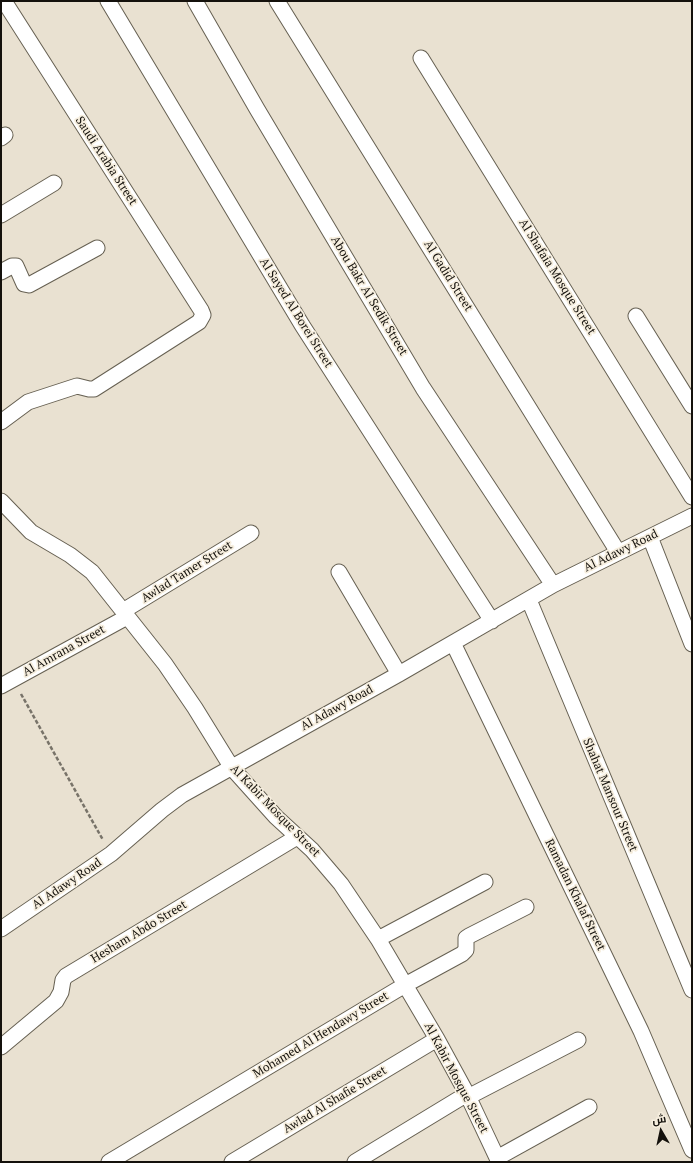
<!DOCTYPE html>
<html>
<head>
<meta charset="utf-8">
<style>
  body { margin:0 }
  #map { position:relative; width:693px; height:1163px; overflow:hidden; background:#e9e1d1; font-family:"PT Serif",Cairo,serif }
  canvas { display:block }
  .frame { position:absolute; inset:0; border:2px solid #14110c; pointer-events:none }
  .north { position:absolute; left:641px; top:1111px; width:40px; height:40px; -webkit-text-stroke:3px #f6eede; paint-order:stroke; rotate:351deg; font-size:11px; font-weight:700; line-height:16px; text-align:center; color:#14110c }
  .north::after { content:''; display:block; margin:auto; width:14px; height:18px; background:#14110c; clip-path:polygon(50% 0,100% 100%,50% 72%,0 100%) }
</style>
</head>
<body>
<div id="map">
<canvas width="693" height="1163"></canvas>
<div class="frame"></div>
<div class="north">ش</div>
</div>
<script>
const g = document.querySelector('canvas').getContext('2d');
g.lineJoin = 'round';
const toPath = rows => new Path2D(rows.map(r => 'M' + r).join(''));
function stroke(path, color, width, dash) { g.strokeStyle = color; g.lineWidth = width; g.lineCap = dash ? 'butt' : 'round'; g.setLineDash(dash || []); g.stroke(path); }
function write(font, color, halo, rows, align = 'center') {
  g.font = font + ' "PT Serif",serif'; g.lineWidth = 3.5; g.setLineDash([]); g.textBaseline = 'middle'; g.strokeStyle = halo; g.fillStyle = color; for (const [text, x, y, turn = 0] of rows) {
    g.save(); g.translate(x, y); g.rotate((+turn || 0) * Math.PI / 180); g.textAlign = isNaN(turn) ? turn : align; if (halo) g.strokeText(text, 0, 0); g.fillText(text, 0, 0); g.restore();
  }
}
const minor = toPath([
  [108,1,302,325,492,621],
  [195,1,257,109,423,388,553,585],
  [277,1,618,552],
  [421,58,692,497],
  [1,138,5,135],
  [1,215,54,183],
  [1,272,12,266,16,266,24,284,29,285,97,248],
  [636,316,692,406],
  [1,422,28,402,77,386,89,389,94,389,199,322,203,315,201,310,4,1],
  [1,501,31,532,70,555,92,572,165,664,195,708,232,768,276,817,312,850,341,884,378,939,437,1039,467,1094,499,1162],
  [650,537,692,644],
  [339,572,399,674],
  [529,600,692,990],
  [123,611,251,533],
  [453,643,641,1031,692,1150],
  [1,686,127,617],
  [1,929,111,854,162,810,182,795,399,674,553,585,692,516],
  [378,939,485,882],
  [1,1047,56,1001,61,992,63,980,66,976,297,837],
  [468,1097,578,1040],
  [497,1158,589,1107],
  [109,1162,405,985,462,954,466,950,466,938,469,936,526,907],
  [232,1162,437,1039],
  [355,1162,467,1094]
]);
stroke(minor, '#666052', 17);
stroke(toPath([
  [21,694,103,840]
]), '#787369', 2.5, [4, 2]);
stroke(minor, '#fff', 15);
write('12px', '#14110c', '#f6eede', [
  ["Saudi Arabia Street",106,161,57],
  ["Al Gadid Street",448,276,58],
  ["Al Shafaia Mosque Street",557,277,58],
  ["Abou Bakr Al Sedik Street",369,296,59],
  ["Al Sayed Al Borei Street",296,313,58],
  ["Al Adawy Road",621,551,-26],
  ["Awlad Tamer Street",187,572,-32],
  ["Al Amrana Street",64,651,-29],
  ["Al Adawy Road",337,708,-29],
  ["Shahat Mansour Street",610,795,67],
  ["Al Kabir Mosque Street",275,811,46],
  ["Al Adawy Road",67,884,-34],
  ["Ramadan Khalaf Street",575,895,64],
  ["Hesham Abdo Street",139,932,-31],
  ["Mohamed Al Hendawy Street",321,1035,-31],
  ["Al Kabir Mosque Street",456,1078,62],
  ["Awlad Al Shafie Street",335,1100,-31]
]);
</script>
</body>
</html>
